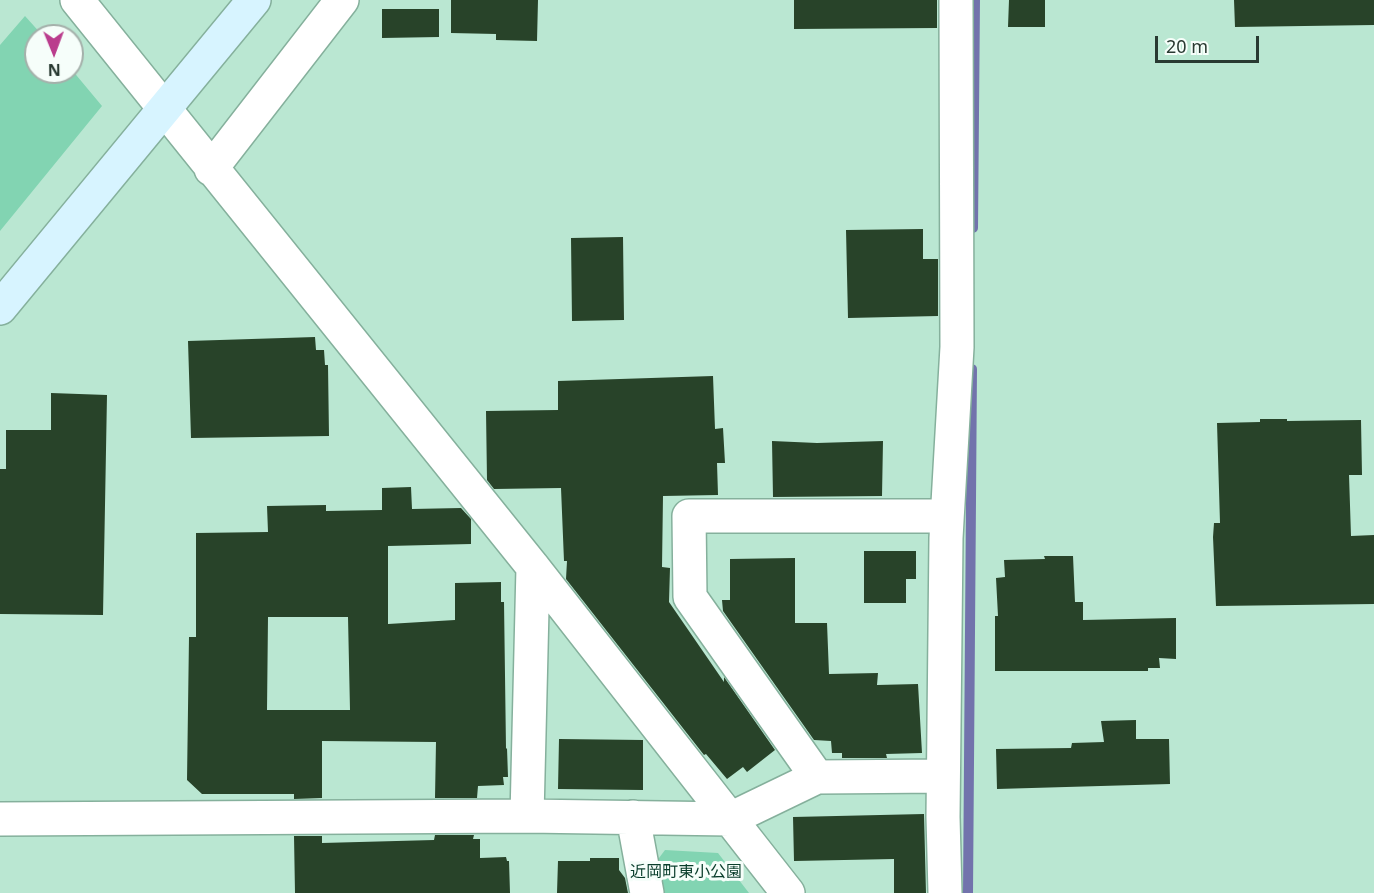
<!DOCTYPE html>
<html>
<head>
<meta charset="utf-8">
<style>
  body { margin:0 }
  #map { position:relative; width:1374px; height:893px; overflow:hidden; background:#bae7d2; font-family:"Noto Sans",sans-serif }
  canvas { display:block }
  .north { position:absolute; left:24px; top:24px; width:60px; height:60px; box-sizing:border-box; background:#f6fefa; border:2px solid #a4b0aa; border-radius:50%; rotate:179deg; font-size:16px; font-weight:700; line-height:24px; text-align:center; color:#293a32 }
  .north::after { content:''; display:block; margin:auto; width:21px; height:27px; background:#ba3d8d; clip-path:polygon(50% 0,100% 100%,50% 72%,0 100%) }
  .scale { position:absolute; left:1155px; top:36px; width:104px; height:27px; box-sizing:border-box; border:3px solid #293a32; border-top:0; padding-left:8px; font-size:18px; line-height:21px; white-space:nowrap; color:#293a32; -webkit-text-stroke:4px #f6fefa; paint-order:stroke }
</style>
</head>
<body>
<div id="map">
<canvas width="1374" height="893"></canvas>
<div class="north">N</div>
<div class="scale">20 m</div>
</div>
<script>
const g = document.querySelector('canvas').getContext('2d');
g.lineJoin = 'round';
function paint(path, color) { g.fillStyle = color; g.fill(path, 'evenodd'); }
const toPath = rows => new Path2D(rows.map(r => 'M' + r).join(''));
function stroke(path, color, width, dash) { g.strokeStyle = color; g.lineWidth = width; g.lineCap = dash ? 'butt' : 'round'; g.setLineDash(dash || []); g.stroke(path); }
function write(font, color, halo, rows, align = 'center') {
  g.font = font + ' "Noto Sans","Noto Sans JP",sans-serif'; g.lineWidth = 6; g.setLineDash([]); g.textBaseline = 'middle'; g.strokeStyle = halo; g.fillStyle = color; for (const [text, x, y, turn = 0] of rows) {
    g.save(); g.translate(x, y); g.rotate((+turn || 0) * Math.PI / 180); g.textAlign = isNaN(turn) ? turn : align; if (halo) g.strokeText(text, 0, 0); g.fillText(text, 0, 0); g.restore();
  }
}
paint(toPath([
  [25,16,43,36,36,36,36,72,72,72,72,70,102,106,0,231,0,45],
  [665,850,718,853,749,893,656,893,650,870]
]), '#82d4b2');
stroke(toPath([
  [973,228,975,0],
  [968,893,972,369]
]), '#7273ac', 10);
paint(toPath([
  [451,0,538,0,537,41,496,40,496,34,451,33],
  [794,0,937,0,937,28,794,29],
  [1009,0,1045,0,1045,27,1008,27],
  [1234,0,1374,0,1374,25,1235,27],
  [382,9,439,9,439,37,382,38],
  [923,229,923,259,938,259,938,316,848,318,846,230],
  [623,237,624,320,572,321,571,238],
  [315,337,316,350,324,350,325,365,328,365,329,436,191,438,188,341],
  [713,376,715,429,723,428,725,463,717,463,718,495,663,496,662,567,670,568,669,602,724,682,724,677,775,750,747,772,743,767,727,779,706,754,704,755,566,579,567,561,564,561,561,488,494,489,487,480,486,411,558,410,558,381],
  [51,393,107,395,103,615,0,614,0,469,6,469,6,430,51,430],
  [1260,419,1287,419,1287,421,1361,420,1362,475,1349,475,1351,536,1374,535,1374,604,1216,606,1213,537,1214,523,1220,523,1217,423,1260,422],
  [772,441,817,443,883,441,882,496,773,497],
  [411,487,412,509,461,508,471,519,471,544,388,546,388,624,455,620,455,583,501,582,501,602,504,602,506,749,507,748,508,777,503,777,504,785,478,786,477,798,435,798,436,742,322,741,322,798,294,799,294,794,202,794,187,780,189,637,196,637,196,533,268,532,267,506,326,505,326,511,382,510,382,488],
  [268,617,348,617,350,710,267,710],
  [864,551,916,551,916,579,906,579,906,603,864,603],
  [1044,556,1073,556,1075,602,1083,602,1083,620,1176,618,1176,659,1159,658,1160,668,1148,668,1148,671,995,671,995,616,998,616,996,578,1005,577,1004,560,1045,559],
  [795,558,795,623,827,623,829,674,878,673,877,685,918,684,922,753,886,754,887,758,842,758,842,753,832,753,831,741,814,740,723,611,722,600,730,600,730,559],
  [1136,720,1136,739,1169,739,1170,784,997,789,996,749,1071,748,1072,743,1104,742,1101,721],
  [559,739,643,740,643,790,558,789],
  [924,814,926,893,894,893,894,859,794,861,793,817],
  [435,835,474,835,473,839,480,839,480,858,506,857,507,861,509,861,510,893,295,893,294,836,322,836,322,843,434,840],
  [590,858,619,858,619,870,625,878,628,893,557,893,558,861,590,861]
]), '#284329');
const street = toPath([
  [77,0,533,567,788,893],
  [211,169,342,0],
  [817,777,690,597,689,516,947,516],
  [527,816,730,819,817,777,943,776],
  [633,817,647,893],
  [0,819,527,816,533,567],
  [945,893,943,817,946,538,957,347,956,0]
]);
const secondary = toPath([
  [0,308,254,0]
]);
stroke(street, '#85b09c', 36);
stroke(secondary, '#85b09c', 36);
stroke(street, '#fff', 33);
stroke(secondary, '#d7f4ff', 33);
write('16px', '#093d2b', '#f6fefa', [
  ["近岡町東小公園",686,872]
]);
</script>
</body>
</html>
